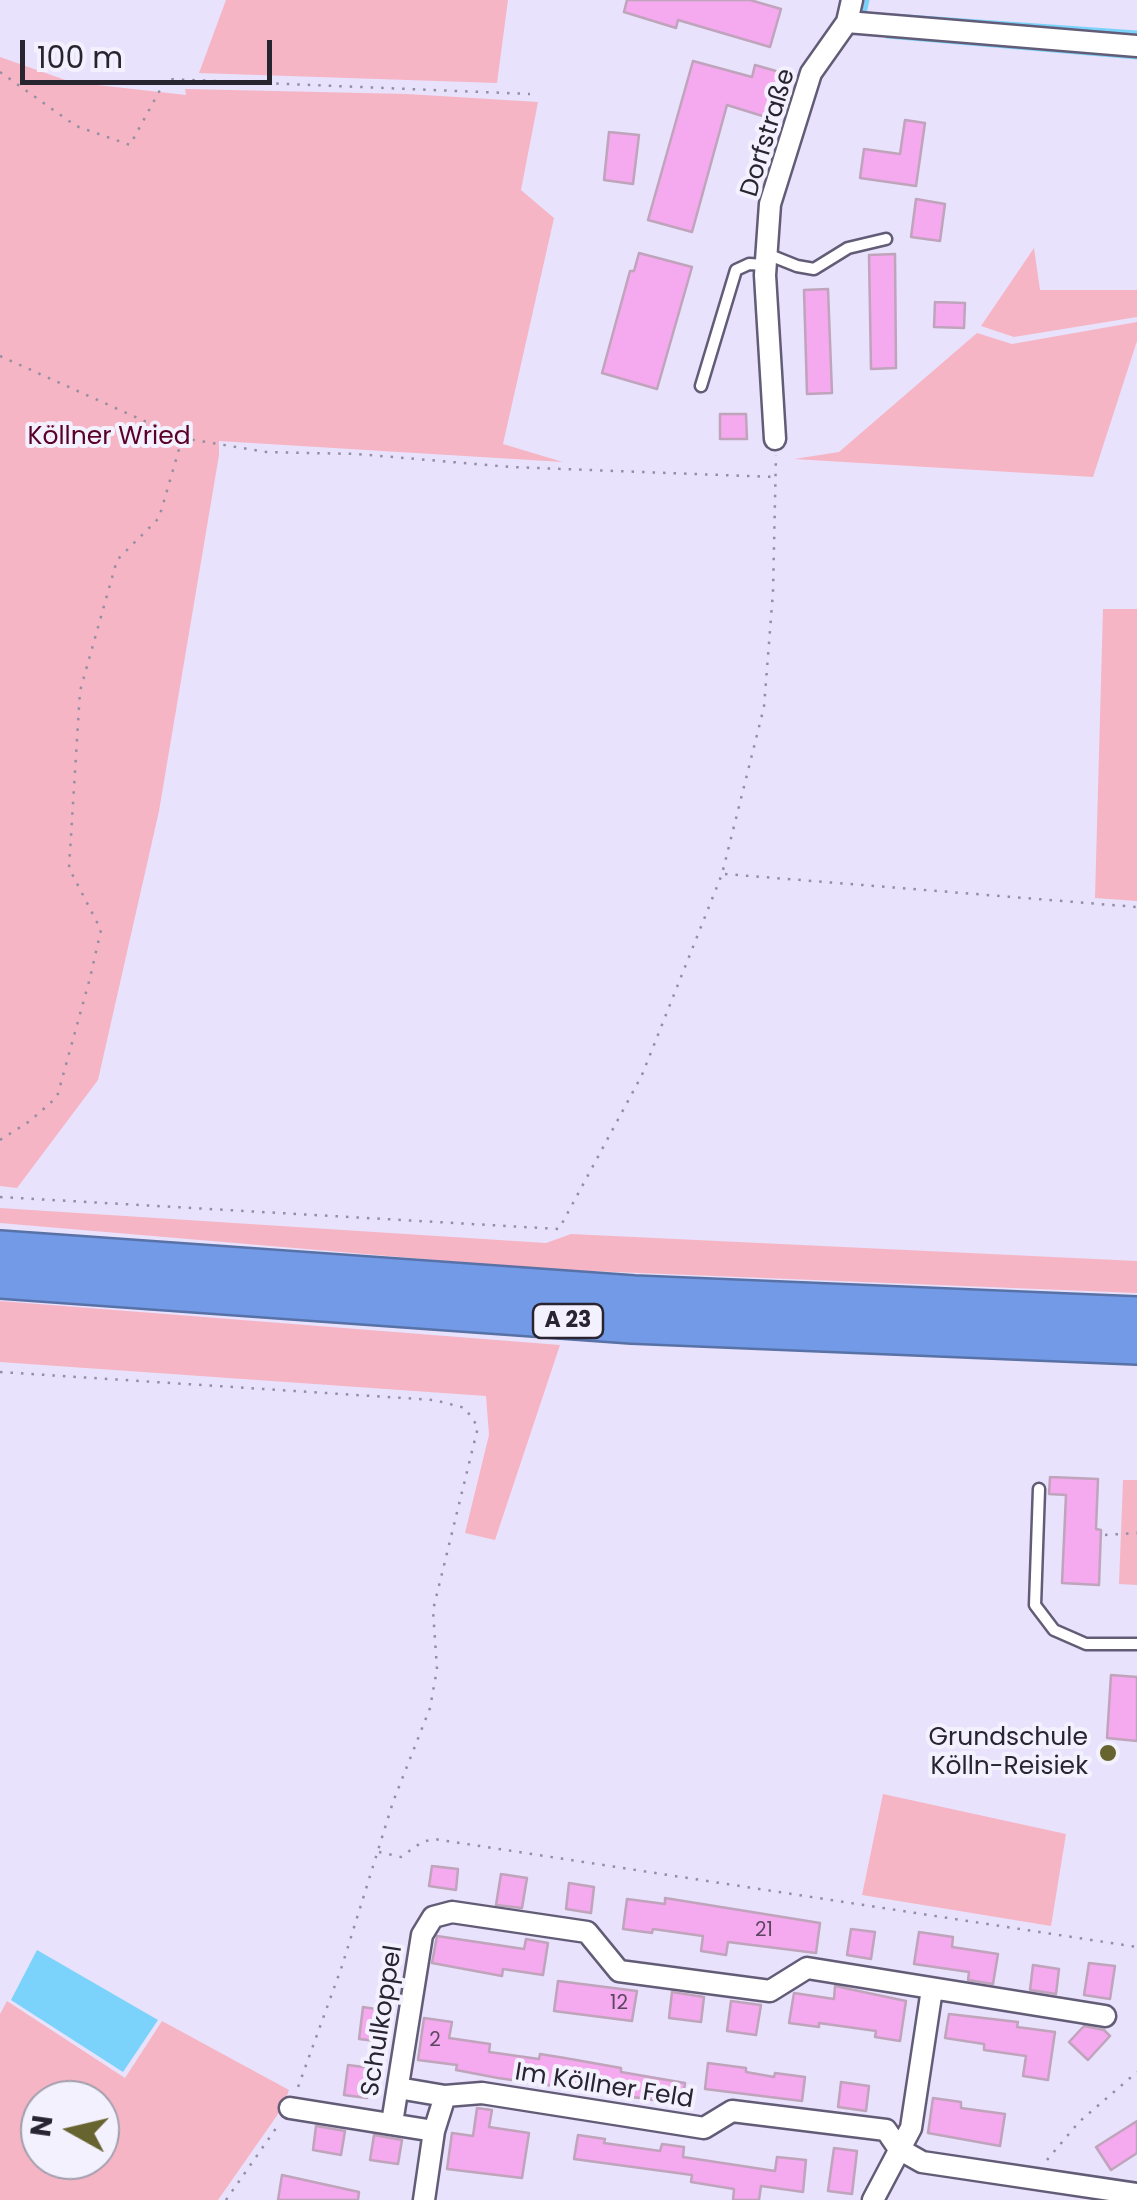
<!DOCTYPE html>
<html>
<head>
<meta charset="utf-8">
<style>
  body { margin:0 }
  #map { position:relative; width:1137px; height:2200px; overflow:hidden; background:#e8e2fc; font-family:Poppins,sans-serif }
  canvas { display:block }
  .north { position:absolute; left:20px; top:2080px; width:100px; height:100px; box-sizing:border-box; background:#f4f1ff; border:2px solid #a29fad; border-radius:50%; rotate:278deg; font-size:28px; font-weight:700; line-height:40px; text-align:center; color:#282531 }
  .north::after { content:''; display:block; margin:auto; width:35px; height:45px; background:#676430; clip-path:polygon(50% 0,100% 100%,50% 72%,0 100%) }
  .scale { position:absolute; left:20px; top:40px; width:252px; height:45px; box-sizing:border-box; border:5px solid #282531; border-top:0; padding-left:12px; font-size:30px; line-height:35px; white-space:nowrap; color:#282531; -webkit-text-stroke:8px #f4f1ff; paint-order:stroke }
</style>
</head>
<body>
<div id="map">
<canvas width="1137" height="2200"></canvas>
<div class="north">N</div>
<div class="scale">100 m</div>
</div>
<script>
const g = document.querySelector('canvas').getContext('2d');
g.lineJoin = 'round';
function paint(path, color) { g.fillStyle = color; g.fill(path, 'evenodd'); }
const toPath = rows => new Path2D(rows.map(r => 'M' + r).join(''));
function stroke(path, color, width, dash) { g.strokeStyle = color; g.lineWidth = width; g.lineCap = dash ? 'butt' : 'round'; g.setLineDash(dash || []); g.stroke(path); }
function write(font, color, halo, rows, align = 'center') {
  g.font = font + ' Poppins,sans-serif'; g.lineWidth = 8; g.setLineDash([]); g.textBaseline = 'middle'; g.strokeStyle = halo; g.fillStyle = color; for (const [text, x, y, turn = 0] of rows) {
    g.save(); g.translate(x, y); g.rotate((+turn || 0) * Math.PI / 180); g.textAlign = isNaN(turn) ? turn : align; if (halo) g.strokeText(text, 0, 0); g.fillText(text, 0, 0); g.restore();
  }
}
paint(toPath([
  [226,0,508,0,497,83,199,73],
  [0,57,71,82,186,95,185,89,407,94,538,102,521,190,554,218,503,444,563,462,219,441,219,455,159,811,98,1080,17,1188,0,1186],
  [1034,248,1040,290,1137,290,1137,317,1014,337,981,326],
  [1137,322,1137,341,1093,477,794,459,839,452,977,333,1012,344],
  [1103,609,1137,609,1137,901,1095,898],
  [0,1208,546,1243,571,1234,1137,1261,1137,1293,541,1269,0,1223],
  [0,1301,560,1345,495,1540,465,1533,489,1435,486,1396,0,1362],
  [1123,1480,1137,1480,1137,1585,1119,1584],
  [883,1794,1066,1834,1051,1926,862,1895],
  [7,2001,125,2078,162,2021,289,2090,283,2107,218,2200,0,2200,0,2014],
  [40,2100,100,2100,100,2160,40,2160]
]), '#f6b5c4');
paint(toPath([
  [37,1950,158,2020,123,2072,11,2000]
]), '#7bd2fa');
stroke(toPath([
  [867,0,864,14,1137,33],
  [887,36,1137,57]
]), '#7bd2fa', 5);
const building = toPath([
  [627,0,750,0,781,9,770,47,678,20,676,28,624,12,627,0],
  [693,61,752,77,755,65,783,73,769,118,727,105,692,232,648,220,693,61],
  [905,120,925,123,916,186,860,178,864,149,900,154,905,120],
  [609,132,639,135,633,184,604,180,609,132],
  [916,199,945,204,940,241,911,237,916,199],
  [639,253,692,267,657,389,602,373,630,271,634,271,639,253],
  [895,254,896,368,871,369,869,255,895,254],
  [828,289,832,393,807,394,804,290,828,289],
  [935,302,965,303,964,328,934,327,935,302],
  [720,414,746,414,747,439,720,439,720,414],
  [1050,1477,1098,1479,1096,1529,1101,1530,1099,1585,1062,1583,1066,1495,1049,1494,1050,1477],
  [1111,1675,1137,1677,1137,1741,1107,1738,1111,1675],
  [432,1866,458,1869,456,1890,429,1886,432,1866],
  [501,1874,527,1878,522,1908,496,1905,501,1874],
  [569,1883,594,1887,591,1913,566,1909,569,1883],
  [665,1898,820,1923,816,1953,728,1942,726,1955,701,1951,703,1936,653,1929,652,1933,623,1929,627,1899,665,1904,665,1898],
  [851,1929,875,1932,871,1959,847,1955,851,1929],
  [919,1932,953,1937,952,1947,998,1954,993,1984,968,1980,969,1972,914,1964,919,1932],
  [437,1936,524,1949,526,1939,548,1943,543,1975,503,1969,502,1976,432,1963,437,1936],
  [1089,1963,1115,1966,1110,1999,1084,1995,1089,1963],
  [1033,1965,1059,1969,1056,1994,1030,1990,1033,1965],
  [558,1981,637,1991,632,2021,554,2011,558,1981],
  [835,1986,906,2001,900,2041,875,2037,876,2031,819,2023,819,2027,789,2023,794,1993,834,1999,835,1986],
  [672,1992,704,1997,701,2022,669,2018,672,1992],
  [731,2001,761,2005,756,2035,727,2031,731,2001],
  [363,2007,388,2011,384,2042,359,2039,363,2007],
  [949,2014,1018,2022,1017,2027,1055,2032,1048,2080,1023,2076,1026,2056,984,2050,984,2044,945,2038,949,2014],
  [424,2018,452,2022,449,2038,490,2044,489,2052,539,2059,540,2054,565,2058,621,2068,621,2072,685,2083,682,2104,498,2078,456,2070,457,2065,418,2060,424,2018],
  [1084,2026,1104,2030,1110,2036,1088,2060,1069,2042,1084,2026],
  [708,2063,746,2068,746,2072,774,2077,775,2073,805,2077,802,2101,705,2089,708,2063],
  [348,2065,371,2068,367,2098,344,2095,348,2065],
  [841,2082,869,2086,866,2111,838,2107,841,2082],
  [933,2098,961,2102,961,2108,1005,2114,1000,2146,928,2133,933,2098],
  [477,2108,492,2110,489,2127,529,2133,522,2178,447,2169,452,2133,473,2136,477,2108],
  [1137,2121,1137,2153,1111,2170,1096,2147,1137,2121],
  [316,2126,345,2131,341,2155,313,2150,316,2126],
  [374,2135,402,2140,398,2164,370,2160,374,2135],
  [578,2135,605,2139,604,2143,660,2151,662,2144,684,2147,683,2157,775,2171,777,2157,806,2160,803,2192,761,2186,759,2200,733,2200,734,2189,691,2182,692,2175,574,2159,578,2135],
  [834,2148,857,2151,852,2194,828,2191,834,2148],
  [282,2175,359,2192,358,2200,278,2200,282,2175]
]);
paint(building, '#f5a9ee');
stroke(building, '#bfa4bc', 2.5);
const service = toPath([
  [767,254,797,266,814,269,848,248,886,239],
  [701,386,736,270,749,264,765,265],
  [1039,1489,1035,1605,1054,1630,1086,1644,1137,1644]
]);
const minor = toPath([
  [847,22,852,0],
  [775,439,765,275,770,204,811,73,847,22,1137,46],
  [398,2088,445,2096],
  [290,2108,434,2131],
  [392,2123,422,1935,433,1917,452,1912,587,1932,619,1971,770,1991,807,1968,1105,2016],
  [424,2200,434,2131,445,2096,482,2093,704,2128,732,2111,886,2130,899,2149,922,2162,1137,2194],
  [873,2200,911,2128,932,1989]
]);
const motorway = toPath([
  [0,1249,634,1294,1137,1315],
  [0,1280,632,1325,1137,1346]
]);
stroke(service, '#635c77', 15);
stroke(minor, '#635c77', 25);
stroke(motorway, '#5871a7', 40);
stroke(toPath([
  [0,72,76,126,130,145,166,79,530,94],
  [0,356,182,438,266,452,357,454,511,467,774,477],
  [725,874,1137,907],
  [0,1140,30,1121,57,1097,90,978,101,930,69,868,80,691,117,560,159,518,182,439],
  [0,1197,559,1229,642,1075,722,874,764,707,773,592,776,455],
  [0,1372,434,1400,465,1408,478,1427,433,1610,437,1669,430,1708,393,1802,342,1966,297,2090],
  [1105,1535,1137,1533],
  [379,1852,401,1857,422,1842,434,1839,1137,1947],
  [1047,2160,1079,2122,1137,2072],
  [226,2200,279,2124]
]), '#938fa3', 2.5, [2.5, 8]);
stroke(service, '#fff', 10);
stroke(minor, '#fff', 20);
stroke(motorway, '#729ae7', 35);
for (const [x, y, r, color] of [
  [1108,1753,10,"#676430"]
]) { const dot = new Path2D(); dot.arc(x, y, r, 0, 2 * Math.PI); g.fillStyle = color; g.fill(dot); stroke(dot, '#f4f1ff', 4); }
write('20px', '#5b4660', null, [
  ["21",764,1931],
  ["12",619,2004],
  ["2",435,2041]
]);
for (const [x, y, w] of [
  [568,1321,70]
]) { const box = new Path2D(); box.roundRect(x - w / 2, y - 17, w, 34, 8); g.fillStyle = '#f4f1ff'; g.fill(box); stroke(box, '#282531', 2.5); }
write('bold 22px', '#282531', null, [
  ["A 23",568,1321]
]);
write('25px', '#282531', '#f4f1ff', [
  ["Dorfstraße",769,133,-73],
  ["Schulkoppel",383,2021,-81],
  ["Im Köllner Feld",604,2087,9]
]);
write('25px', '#5a0027', '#f4f1ff', [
  ["Köllner Wried",109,438]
]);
write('25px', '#282531', '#f4f1ff', [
  ["Grundschule",1088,1739],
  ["Kölln-Reisiek",1088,1768]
], 'right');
</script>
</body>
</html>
